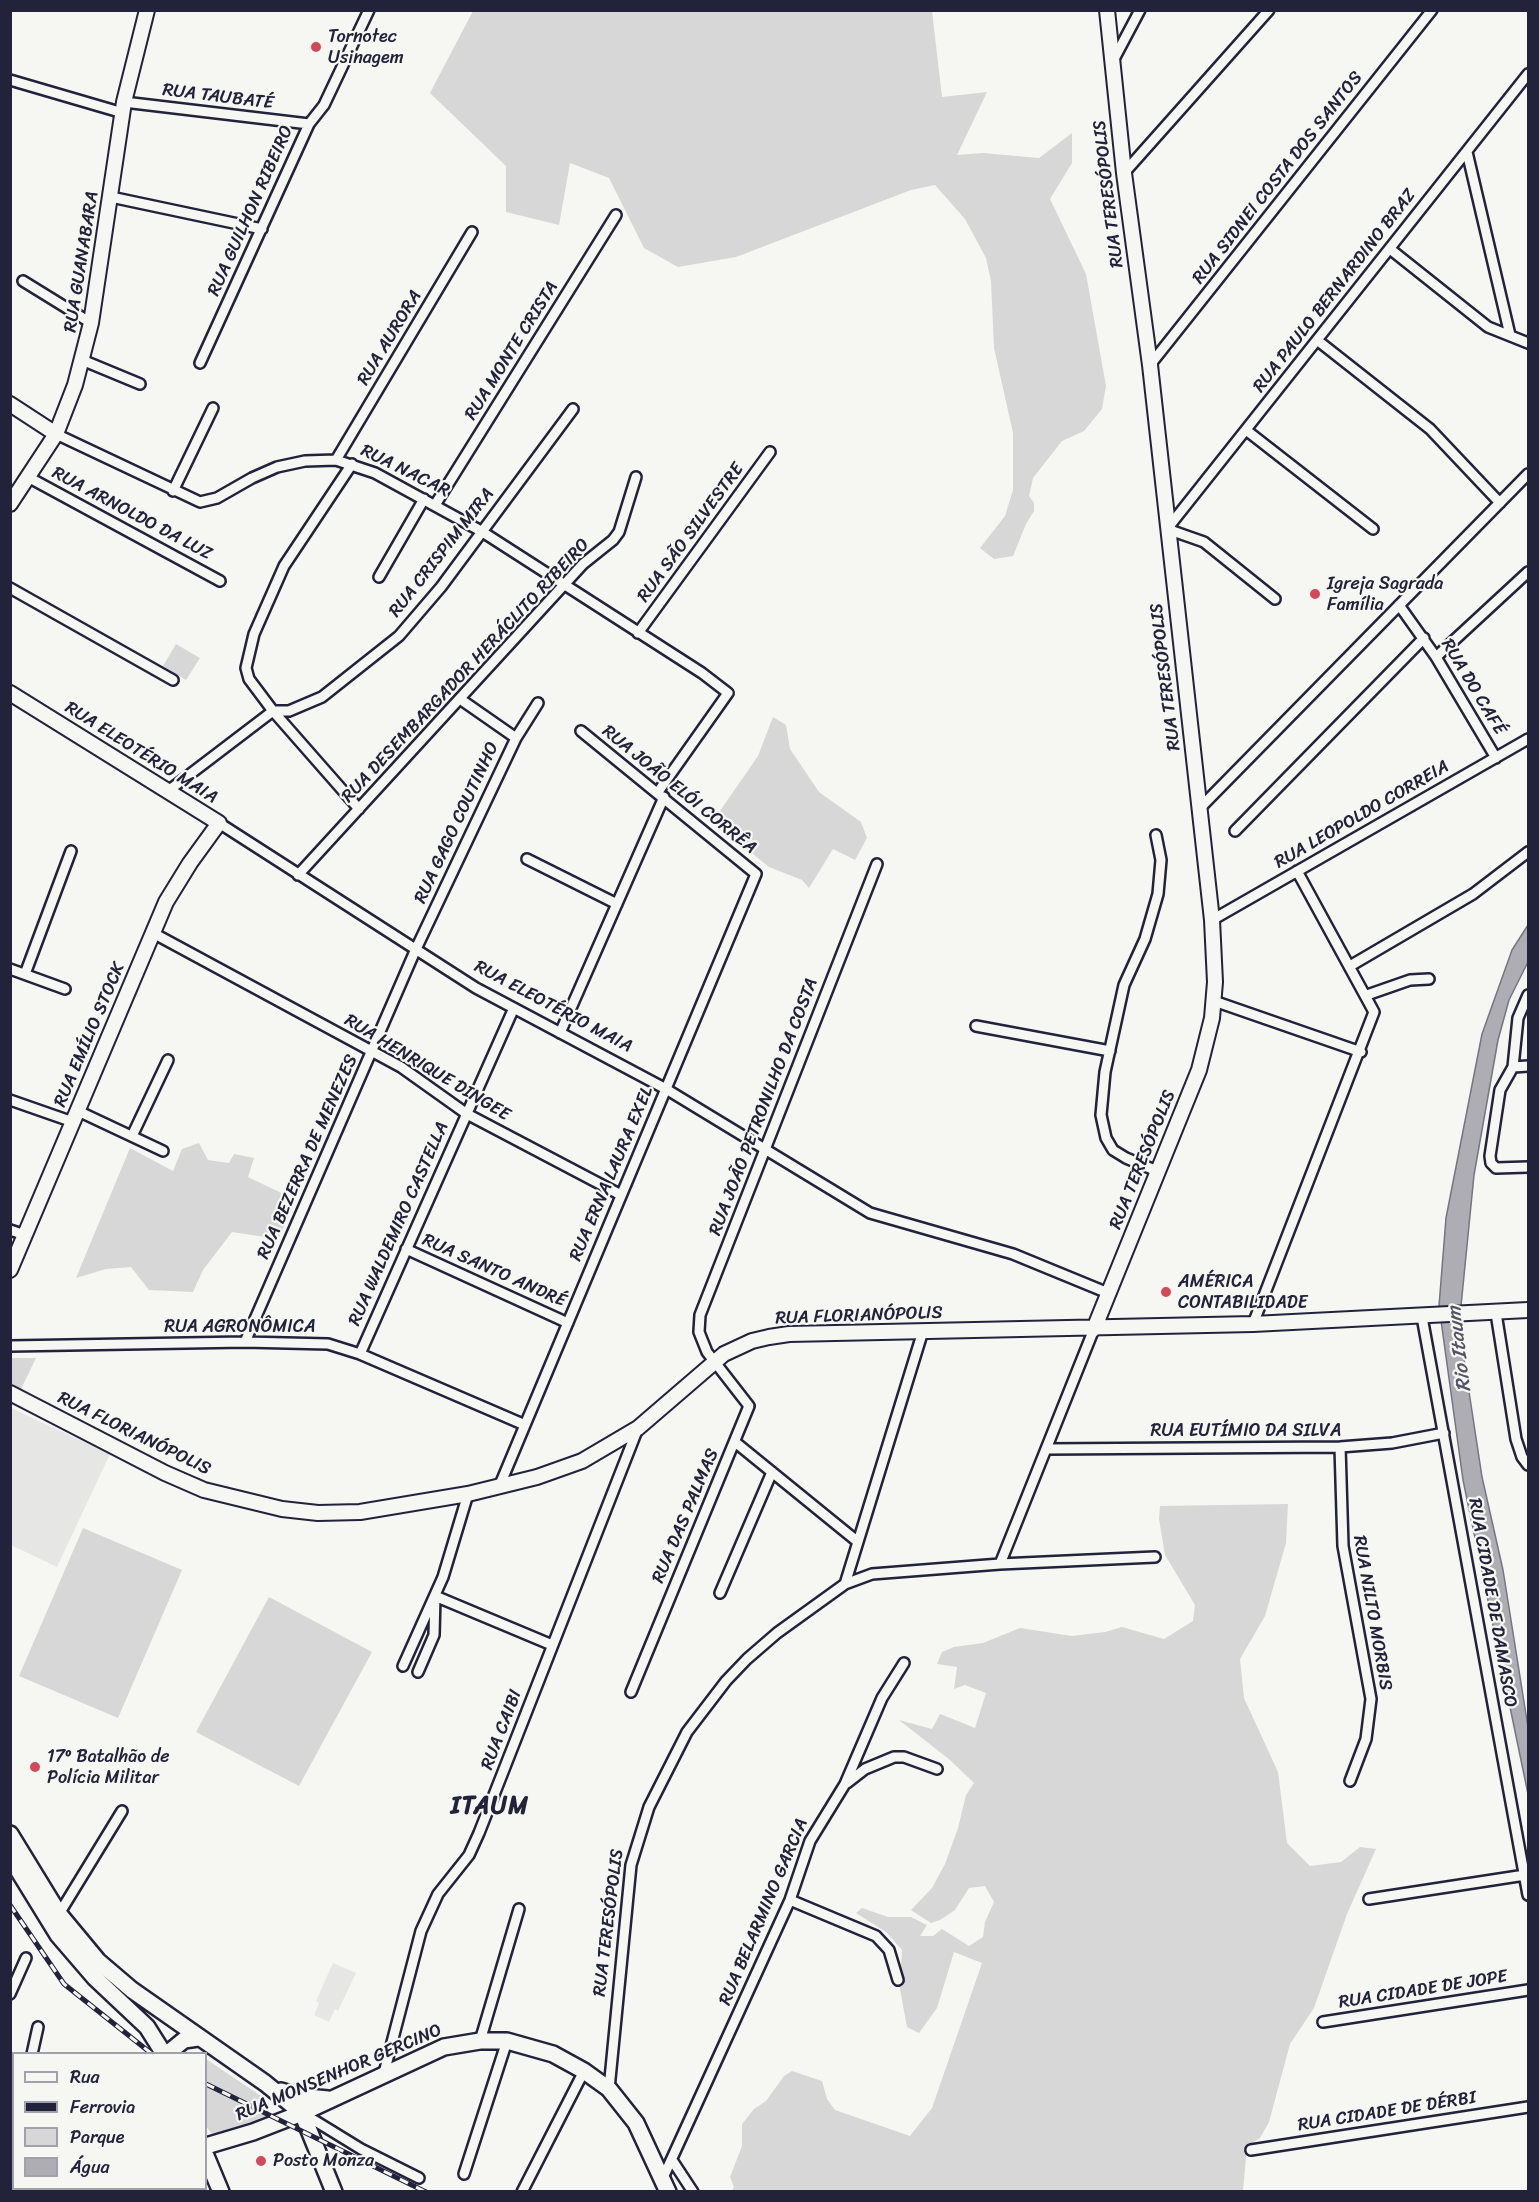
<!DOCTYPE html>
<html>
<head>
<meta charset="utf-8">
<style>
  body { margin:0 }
  #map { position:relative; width:1539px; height:2202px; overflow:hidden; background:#f6f6f2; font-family:Sriracha,sans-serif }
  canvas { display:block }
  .frame { position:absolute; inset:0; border:12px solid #22223b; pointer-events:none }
  .legend { position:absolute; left:12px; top:2052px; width:195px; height:138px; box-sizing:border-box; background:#f6f6f2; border:2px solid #a1a1a9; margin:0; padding:8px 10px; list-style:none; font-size:18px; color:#22223b }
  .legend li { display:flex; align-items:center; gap:12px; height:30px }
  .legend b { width:30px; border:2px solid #a1a1a9 }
</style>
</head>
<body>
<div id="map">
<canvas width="1539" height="2202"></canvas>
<div class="frame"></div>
<ul class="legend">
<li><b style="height:8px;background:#f6f6f2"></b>Rua</li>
<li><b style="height:8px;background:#22223b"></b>Ferrovia</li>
<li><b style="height:16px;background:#d7d7d7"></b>Parque</li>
<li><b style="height:16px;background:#adadb3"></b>Água</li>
</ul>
</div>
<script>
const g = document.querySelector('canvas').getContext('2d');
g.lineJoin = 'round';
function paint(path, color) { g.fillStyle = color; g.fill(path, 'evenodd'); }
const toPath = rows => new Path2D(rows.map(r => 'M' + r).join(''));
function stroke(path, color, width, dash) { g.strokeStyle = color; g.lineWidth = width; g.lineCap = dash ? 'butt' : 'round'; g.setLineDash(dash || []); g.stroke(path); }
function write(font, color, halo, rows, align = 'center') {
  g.font = font + ' Sriracha,sans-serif'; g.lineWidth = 4.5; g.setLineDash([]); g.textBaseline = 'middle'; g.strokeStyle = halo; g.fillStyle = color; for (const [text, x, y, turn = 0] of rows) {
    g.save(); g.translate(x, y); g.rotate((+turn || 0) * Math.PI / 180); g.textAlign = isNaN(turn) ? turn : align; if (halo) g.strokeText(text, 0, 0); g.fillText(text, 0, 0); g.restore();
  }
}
paint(toPath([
  [11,1408,110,1454,57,1567,11,1545],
  [333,1963,356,1973,338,2011,335,2009,329,2022,314,2015,319,2003,316,2001]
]), '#e6e6e4');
paint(toPath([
  [473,11,932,11,942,97,987,92,957,155,983,153,1039,158,1072,133,1072,163,1050,199,1086,274,1106,386,1102,409,1084,431,1062,441,1033,478,1029,496,1034,503,1034,511,1026,524,1013,556,994,559,980,548,1005,516,1013,490,1013,433,994,348,991,281,986,258,965,219,935,185,911,190,736,257,678,267,644,248,609,178,570,163,559,225,506,212,506,166,430,93],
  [176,644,200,658,186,680,163,666],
  [773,717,786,725,790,749,819,792,861,822,867,838,855,860,833,849,809,888,802,880,769,867,713,821,758,756],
  [199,1143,208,1160,229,1163,234,1154,254,1158,248,1177,296,1200,278,1239,232,1232,203,1270,193,1292,149,1290,131,1267,106,1269,76,1278,130,1148,173,1171,182,1149],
  [11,1358,36,1358,21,1389,11,1384],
  [1288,1504,1286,1543,1265,1616,1240,1659,1244,1698,1278,1772,1287,1843,1310,1866,1341,1862,1360,1847,1376,1849,1347,1914,1314,2008,1290,2044,1269,2122,1260,2138,1247,2146,1243,2191,731,2192,734,2187,730,2177,742,2146,742,2124,754,2109,766,2101,784,2076,792,2071,822,2081,827,2099,835,2110,910,2136,932,2108,982,1963,954,1952,937,2008,919,2033,907,2027,900,1989,902,1950,886,1932,856,1913,862,1908,888,1917,911,1917,927,1925,920,1936,933,1936,942,1929,969,1946,983,1937,985,1922,994,1902,985,1886,969,1888,955,1910,940,1920,931,1923,911,1910,932,1888,945,1864,958,1828,966,1795,974,1783,950,1760,899,1720,932,1729,940,1714,975,1728,986,1693,965,1685,954,1689,957,1667,937,1664,942,1652,954,1647,983,1643,1020,1628,1072,1636,1105,1632,1122,1627,1164,1639,1193,1621,1195,1605,1165,1555,1159,1519,1160,1506],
  [83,1528,182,1570,118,1718,19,1676],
  [269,1597,372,1652,299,1786,196,1732],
  [206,2059,267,2100,270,2106,267,2118,217,2136,211,2133,206,2126]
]), '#d7d7d7');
const water = toPath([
  [1528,925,1528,962,1509,1000,1498,1040,1474,1175,1459,1326,1482,1477,1503,1570,1528,1727,1528,1794,1463,1480,1439,1306,1446,1218,1482,1034,1512,950,1528,925]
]);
paint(water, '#adadb3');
stroke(water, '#757583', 1.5);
const street = toPath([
  [1113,61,1140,10],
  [10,80,123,113],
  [124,102,309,124],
  [1467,152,1510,335],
  [1124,173,1269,10],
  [111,197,262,229],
  [1390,249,1488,327,1528,343],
  [23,281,91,323],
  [1317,340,1430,429,1500,503],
  [82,360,140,384],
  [200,363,309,124,324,105,369,10],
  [1150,365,1432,10],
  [1246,430,1373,529],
  [56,434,200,502,217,498,252,478,277,467,305,461,336,460,375,473,481,531,702,673,728,693,658,792],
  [336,460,472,232],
  [352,464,284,566,254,634,246,668,249,679,273,711,359,809],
  [28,477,220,581],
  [173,491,213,408],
  [435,505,616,215],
  [379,577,424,499],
  [10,588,173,680],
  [1275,599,1204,542,1167,529,1528,74],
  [1399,605,1436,657,1496,758],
  [638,633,770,452],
  [1436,657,1528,572],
  [516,738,538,703],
  [168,791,273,711,289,711,322,697,399,636,441,587,573,409],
  [1199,809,1528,474],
  [219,823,476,988,666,1089,870,1213,1013,1254,1108,1293],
  [1235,831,1424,638],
  [1156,835,1161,860,1158,894,1145,939,1124,985,1105,1072,1101,1115,1106,1138,1113,1150,1126,1158,1157,1171],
  [527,859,617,904],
  [298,875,583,564,613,540,619,532,636,477],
  [1212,920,1528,739],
  [153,933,401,1067,467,1114,621,1195],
  [1350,966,1473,894,1528,852],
  [10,969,65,989],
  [25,974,71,851],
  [1367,995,1410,980,1429,979],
  [1528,995,1518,1018,1513,1067,1500,1090,1490,1156,1491,1163,1496,1168,1528,1167],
  [1214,1001,1361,1052],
  [976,1026,1110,1051],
  [560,1033,664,797],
  [1513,1067,1528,1066],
  [10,1100,73,1122],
  [78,1111,163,1151],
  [132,1136,168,1060],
  [10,1230,25,1235],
  [406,1249,568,1323],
  [1496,1313,1516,1439,1522,1457,1528,1465],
  [1422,1317,1528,1895],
  [1253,1324,1374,1012,1297,871],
  [245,1342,415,951,516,738,460,699],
  [10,1346,245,1342,328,1344,360,1354,525,1425],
  [360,1354,513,1010],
  [735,1442,858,1542],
  [1340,1447,1343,1546,1371,1699,1366,1739,1350,1781],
  [1046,1449,1340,1447,1392,1443,1444,1433],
  [499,1487,756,874,581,731],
  [1000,1564,1155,1557],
  [845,1584,923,1331],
  [720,1593,772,1472],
  [403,1666,443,1577,468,1494],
  [418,1672,434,1635,435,1596,552,1645],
  [631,1692,749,1406,707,1352,699,1332,700,1315,877,864],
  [847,1783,865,1769,894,1757,904,1757,937,1769],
  [1369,1899,1525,1875],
  [790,1900,876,1936,889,1950,898,1980],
  [59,1914,122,1811],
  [10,1994,26,1958],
  [1323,2022,1528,1990],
  [480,2041,519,1909],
  [32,2054,38,2027],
  [384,2073,421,1931,438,1894,469,1855,479,1833,638,1428],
  [609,2089,631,1865,649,1807,687,1732,726,1681,747,1659,777,1633,845,1584,872,1574,1000,1564,1094,1329],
  [304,2114,361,2149,419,2178],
  [10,2144,14,2131],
  [1251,2150,1528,2107],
  [672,2160,693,2192],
  [464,2174,507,2041],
  [662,2180,790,1900,810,1841,845,1784,882,1698,904,1663],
  [522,2192,584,2071]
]);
const secondary = toPath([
  [10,404,56,434],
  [10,504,56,434,75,385,91,323,124,102,147,10],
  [10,693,219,823,190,863,166,902,10,1270],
  [1094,1329,1199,1070,1212,1018,1215,982,1212,920,1150,365,1124,173,1107,10],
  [10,1393,165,1473,204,1490,282,1509,318,1513,360,1512,468,1494,537,1477,582,1461,638,1428,724,1354,752,1341,769,1337,789,1334,1253,1324,1528,1310]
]);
const primary = toPath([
  [10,1834,59,1914,98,1961,132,1990,265,2083,302,2113,334,2192],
  [10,1857,58,1935,95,1978,147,2027,164,2054],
  [167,2054,184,2040,198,2038],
  [281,2091,297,2096,328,2099],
  [206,2146,253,2132,302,2113,444,2047,480,2041,507,2041,553,2054,584,2071,609,2089,636,2123,668,2192],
  [206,2156,221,2192],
  [10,2187,14,2187]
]);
stroke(street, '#22223b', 14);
stroke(secondary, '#22223b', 18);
stroke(primary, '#22223b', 20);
stroke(street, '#f6f6f2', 9);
stroke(secondary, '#f6f6f2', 14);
stroke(primary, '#f6f6f2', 15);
const rail = toPath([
  [10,1905,64,1984,152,2054],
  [206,2084,426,2192]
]);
stroke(rail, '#22223b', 5);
stroke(rail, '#f6f6f2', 3, [9]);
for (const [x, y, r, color] of [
  [316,47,6,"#d1495b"],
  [1315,594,6,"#d1495b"],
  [1166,1292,6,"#d1495b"],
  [35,1767,6,"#d1495b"],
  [261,2161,6,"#d1495b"]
]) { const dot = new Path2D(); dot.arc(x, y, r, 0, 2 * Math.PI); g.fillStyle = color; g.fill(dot); stroke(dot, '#f6f6f2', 2); }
write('18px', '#22223b', '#f6f6f2', [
  ["Tornotec",328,37],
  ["Usinagem",328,58],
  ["Igreja Sagrada",1327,584],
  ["Família",1327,605],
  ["AMÉRICA",1178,1282],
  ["CONTABILIDADE",1178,1303],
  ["17º Batalhão de",47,1757],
  ["Polícia Militar",47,1778],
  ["Posto Monza",273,2161]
], 'left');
write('18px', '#22223b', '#f6f6f2', [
  ["RUA TAUBATÉ",218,97,7],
  ["RUA SIDNEI COSTA DOS SANTOS",1278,178,-52],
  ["RUA TERESÓPOLIS",1109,194,-97],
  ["RUA GUILHON RIBEIRO",251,211,-66],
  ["RUA GUANABARA",82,262,-81],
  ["RUA PAULO BERNARDINO BRAZ",1335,291,-52],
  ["RUA AURORA",390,338,-59],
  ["RUA MONTE CRISTA",512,351,-58],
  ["RUA NACAR",405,471,26],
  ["RUA ARNOLDO DA LUZ",132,514,28],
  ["RUA SÃO SILVESTRE",691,533,-54],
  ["RUA CRISPIM MIRA",442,553,-52],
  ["RUA DESEMBARGADOR HERÁCLITO RIBEIRO",466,671,-47],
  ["RUA TERESÓPOLIS",1166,677,-97],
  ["RUA DO CAFÉ",1473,687,59],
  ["RUA ELEOTÉRIO MAIA",141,753,32],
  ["RUA JOÃO ELÓI CORRÊA",679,790,39],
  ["RUA LEOPOLDO CORREIA",1362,815,-30],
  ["RUA GAGO COUTINHO",457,823,-65],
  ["RUA ELEOTÉRIO MAIA",553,1007,28],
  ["RUA EMÍLIO STOCK",90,1035,-67],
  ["RUA HENRIQUE DINGEE",427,1068,31],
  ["RUA JOÃO PETRONILHO DA COSTA",764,1107,-69],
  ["RUA BEZERRA DE MENEZES",308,1157,-66],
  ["RUA TERESÓPOLIS",1143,1160,-68],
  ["RUA ERNA LAURA EXEL",612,1174,-67],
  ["RUA WALDEMIRO CASTELLA",399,1224,-66],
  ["RUA SANTO ANDRÉ",494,1271,24],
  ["RUA FLORIANÓPOLIS",859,1316,-2],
  ["RUA AGRONÔMICA",240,1327],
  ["RUA EUTÍMIO DA SILVA",1246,1431],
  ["RUA FLORIANÓPOLIS",134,1434,26],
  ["RUA DAS PALMAS",686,1516,-67],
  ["RUA CIDADE DE DAMASCO",1492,1603,80],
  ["RUA NILTO MORBIS",1372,1613,80],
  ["RUA CAIBI",502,1730,-69],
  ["RUA BELARMINO GARCIA",764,1912,-67],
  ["RUA TERESÓPOLIS",609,1923,-83],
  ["RUA CIDADE DE JOPE",1423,1990,-9],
  ["RUA MONSENHOR GERCINO",339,2073,-23],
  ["RUA CIDADE DE DÉRBI",1387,2112,-9]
]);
write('italic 20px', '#535365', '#f6f6f2', [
  ["Rio Itaum",1460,1349,-97]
]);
g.letterSpacing = '1.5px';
write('bold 24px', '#22223b', '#f6f6f2', [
  ["ITAUM",490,1807]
]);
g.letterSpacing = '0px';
</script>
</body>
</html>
